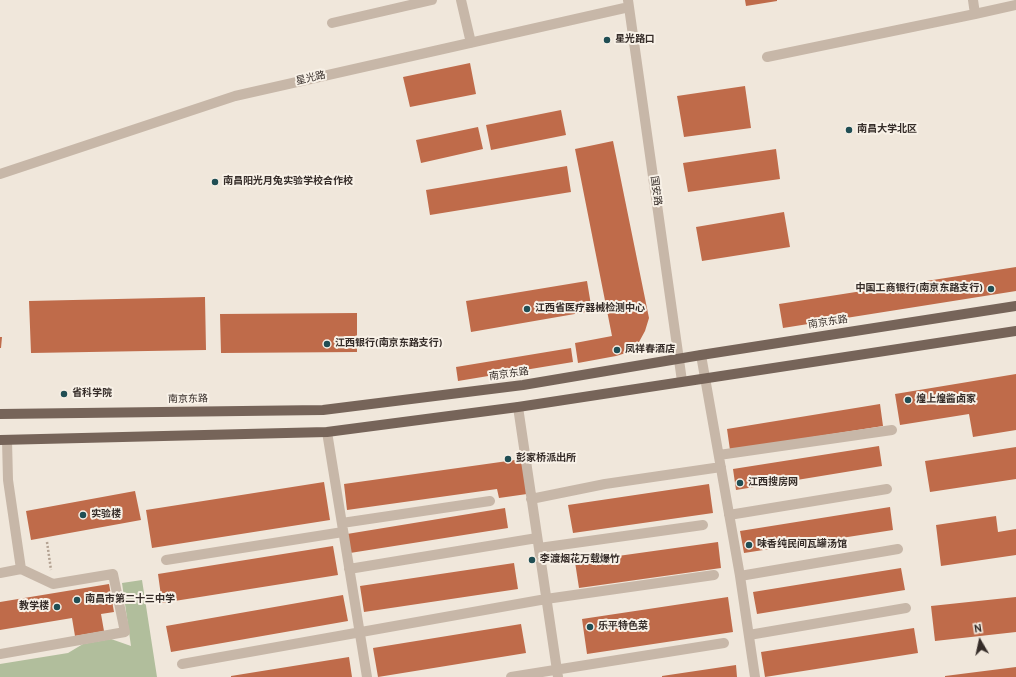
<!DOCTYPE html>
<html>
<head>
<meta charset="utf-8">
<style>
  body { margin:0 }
  #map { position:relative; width:1016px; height:677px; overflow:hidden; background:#f0e7db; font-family:Overpass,sans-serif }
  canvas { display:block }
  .north { position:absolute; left:960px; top:621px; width:40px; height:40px; -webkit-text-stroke:3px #f8f1e7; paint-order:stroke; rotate:351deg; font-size:11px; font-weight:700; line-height:16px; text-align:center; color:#352c28 }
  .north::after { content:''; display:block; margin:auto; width:14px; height:18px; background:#352c28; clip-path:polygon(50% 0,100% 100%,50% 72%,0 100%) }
</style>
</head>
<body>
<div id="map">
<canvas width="1016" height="677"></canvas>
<div class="north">N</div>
</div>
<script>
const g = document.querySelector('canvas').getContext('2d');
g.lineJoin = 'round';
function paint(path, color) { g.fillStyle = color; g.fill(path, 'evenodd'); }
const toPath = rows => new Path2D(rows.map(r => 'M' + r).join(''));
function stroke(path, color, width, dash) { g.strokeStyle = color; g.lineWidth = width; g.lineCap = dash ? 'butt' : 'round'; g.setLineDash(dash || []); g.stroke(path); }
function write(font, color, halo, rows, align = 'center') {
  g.font = font + ' Overpass,"Noto Sans SC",sans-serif'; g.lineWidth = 4; g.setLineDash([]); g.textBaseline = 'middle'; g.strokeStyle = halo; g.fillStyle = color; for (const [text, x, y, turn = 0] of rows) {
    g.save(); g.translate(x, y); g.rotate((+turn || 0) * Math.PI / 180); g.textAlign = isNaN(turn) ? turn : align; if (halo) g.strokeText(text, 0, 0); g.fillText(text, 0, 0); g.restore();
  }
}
paint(toPath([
  [142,580,157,677,0,677,0,664,68,653,83,644,111,639,131,646,122,583]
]), '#b1be9c');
paint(toPath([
  [745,0,777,0,777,1,746,6],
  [470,63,476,94,410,107,403,77],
  [745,86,751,128,684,137,677,96],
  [561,110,566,135,491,150,486,125],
  [478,127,483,149,421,163,416,140],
  [613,141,649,318,645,331,639,342,629,352,616,356,578,363,575,343,612,336,575,149],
  [776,149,780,179,688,192,683,163],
  [567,166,571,192,430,215,426,190],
  [784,212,790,247,702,261,696,227],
  [1016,267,1016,291,783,328,779,304],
  [587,281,592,311,471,332,466,301],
  [205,297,206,350,31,353,29,301],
  [357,313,357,352,221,353,220,314],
  [0,337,2,337,1,348,0,348],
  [571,348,573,362,458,381,456,367],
  [1016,374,1016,430,973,437,969,414,900,425,895,394],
  [880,404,883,426,730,450,727,429],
  [879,446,882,466,736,490,733,469],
  [1016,447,1016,479,930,492,925,461],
  [522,459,527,494,499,498,497,489,347,510,344,484],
  [324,482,330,520,152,548,146,510],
  [709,484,713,513,573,533,568,505],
  [135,491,141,520,31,540,26,511],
  [890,507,893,530,744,553,740,531],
  [505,508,508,528,350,553,347,534],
  [996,516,998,532,1016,529,1016,555,941,566,936,525],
  [718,542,721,568,579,588,575,562],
  [333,546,338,575,162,603,158,574],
  [514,563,518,589,364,612,360,586],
  [901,568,905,590,757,614,753,592],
  [109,584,114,612,101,614,104,631,75,636,72,618,0,630,0,602],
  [343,595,348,621,171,652,166,626],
  [728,597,733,632,587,654,582,619],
  [1016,597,1016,632,935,641,931,606],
  [521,624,526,653,378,677,373,648],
  [914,628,918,653,765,677,761,652],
  [349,657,352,677,231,677,231,676],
  [736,665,737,677,662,677,662,676],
  [1016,667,1016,677,945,677,945,676]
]), '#bf6b4a');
stroke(toPath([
  [47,542,51,570]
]), '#b3a292', 2.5, [2, 2]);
stroke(toPath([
  [461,0,471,43],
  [628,0,682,381],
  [973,0,975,14,1016,5],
  [332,23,432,0],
  [767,57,975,14],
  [0,174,235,96,629,7],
  [701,355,740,576,755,677],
  [518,407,558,677],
  [327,432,367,677],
  [719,455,892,430],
  [531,499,605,484,721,467],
  [729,515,887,489],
  [342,523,490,501],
  [539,548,703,525],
  [166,560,343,532],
  [349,569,537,538],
  [0,573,21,569,8,480,7,440],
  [740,576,898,549],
  [749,635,906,608],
  [0,654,125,632,113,574,53,584,21,569],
  [182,664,546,599,714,575],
  [511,677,724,643]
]), '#c7b7a8', 10);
stroke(toPath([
  [0,414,323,410,523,385,701,355,1016,306],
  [0,440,327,432,518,407,1016,331]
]), '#766459', 10);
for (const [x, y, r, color] of [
  [607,40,4,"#204e54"],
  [849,130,4,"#204e54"],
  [215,182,4,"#204e54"],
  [991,289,4,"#204e54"],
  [527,309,4,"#204e54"],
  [327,344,4,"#204e54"],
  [617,350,4,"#204e54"],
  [64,394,4,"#204e54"],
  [908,400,4,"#204e54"],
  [508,459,4,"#204e54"],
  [740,483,4,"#204e54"],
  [83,515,4,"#204e54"],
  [749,545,4,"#204e54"],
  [532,560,4,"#204e54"],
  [77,600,4,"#204e54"],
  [57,607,4,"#204e54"],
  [590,627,4,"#204e54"]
]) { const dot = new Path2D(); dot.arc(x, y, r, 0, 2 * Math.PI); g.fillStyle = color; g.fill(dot); stroke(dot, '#f8f1e7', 1.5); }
write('bold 10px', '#352c28', '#f8f1e7', [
  ["星光路口",615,40],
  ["南昌大学北区",857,130],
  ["南昌阳光月兔实验学校合作校",223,182],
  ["中国工商银行(南京东路支行)",983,289,"right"],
  ["江西省医疗器械检测中心",535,309],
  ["江西银行(南京东路支行)",335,344],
  ["凤祥春酒店",625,350],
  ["省科学院",72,394],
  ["煌上煌酱卤家",916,400],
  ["彭家桥派出所",516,459],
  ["江西搜房网",748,483],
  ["实验楼",91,515],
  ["味香纯民间瓦罐汤馆",757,545],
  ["李渡烟花万载爆竹",540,560],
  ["南昌市第二十三中学",85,600],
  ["教学楼",49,607,"right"],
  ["乐平特色菜",598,627]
], 'left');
write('10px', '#352c28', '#f8f1e7', [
  ["星光路",311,79,-13],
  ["国安路",655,191,82],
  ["南京东路",828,323,-9],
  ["南京东路",509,375,-8],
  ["南京东路",188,400,-1]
]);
</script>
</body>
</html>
